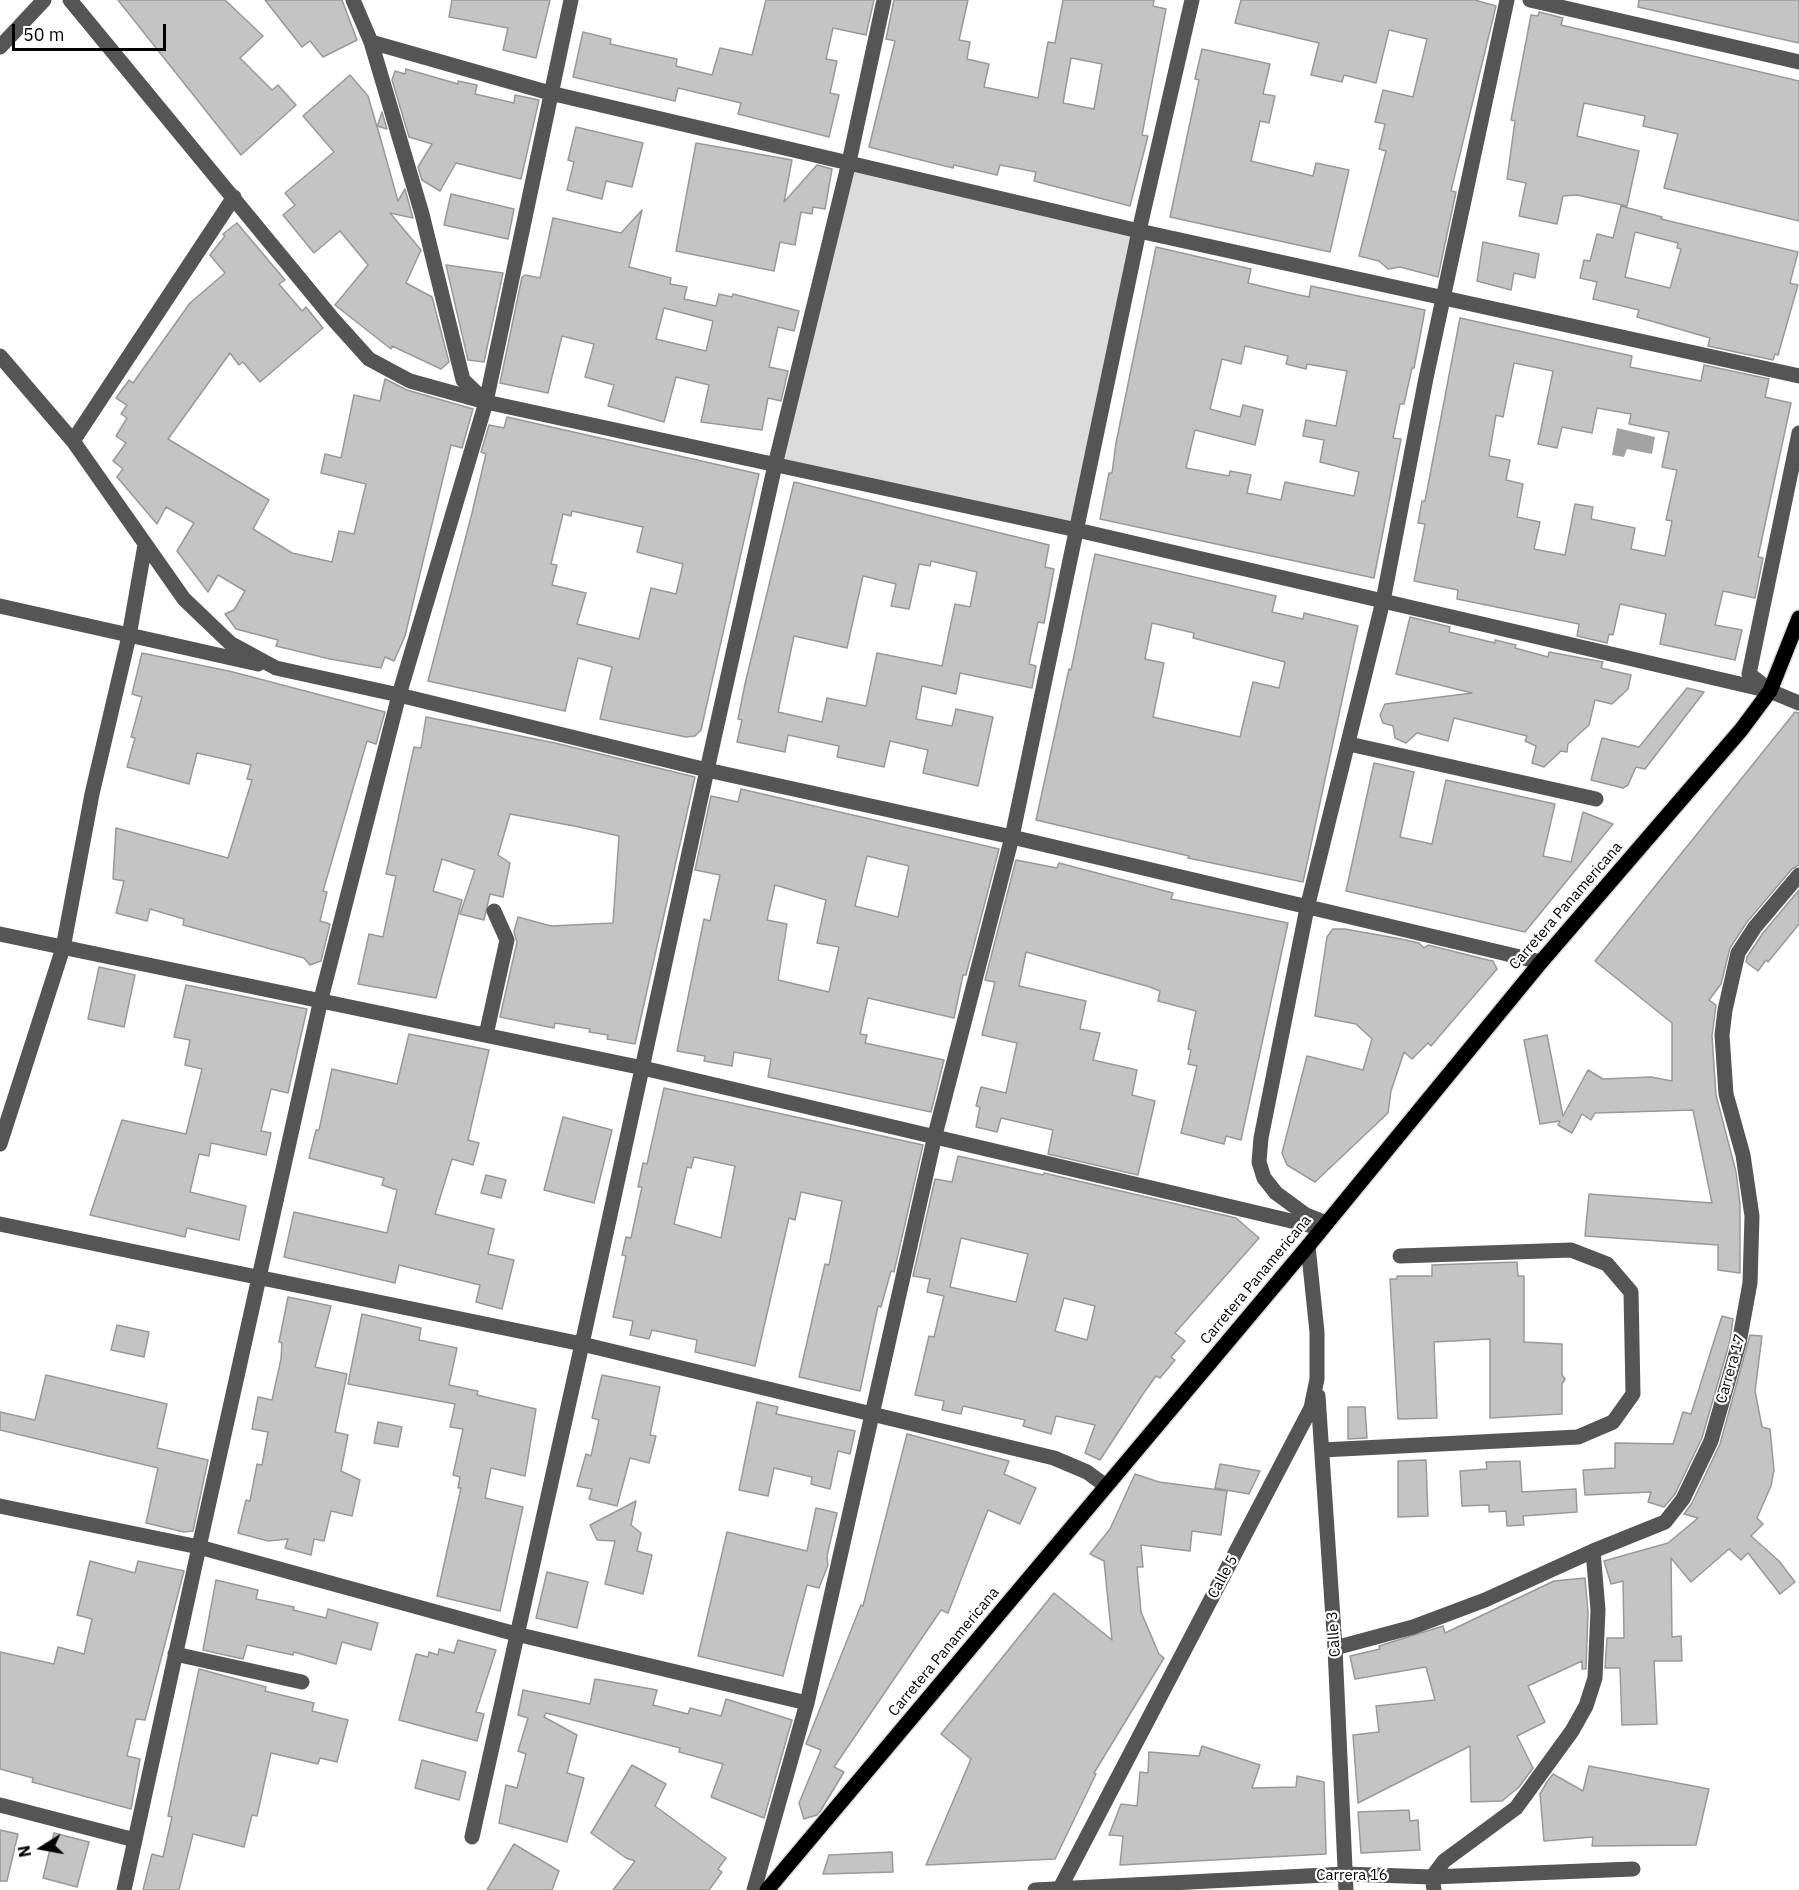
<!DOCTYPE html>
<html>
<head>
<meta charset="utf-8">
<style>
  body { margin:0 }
  #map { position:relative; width:1799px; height:1890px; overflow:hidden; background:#fff; font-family:"IBM Plex Sans",sans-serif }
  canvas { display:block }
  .north { position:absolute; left:12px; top:1818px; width:60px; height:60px; -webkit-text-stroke:4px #fff; paint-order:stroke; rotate:259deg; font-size:16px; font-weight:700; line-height:24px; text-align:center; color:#000 }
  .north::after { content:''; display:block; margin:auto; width:21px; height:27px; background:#000; clip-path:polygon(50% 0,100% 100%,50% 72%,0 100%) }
  .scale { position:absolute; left:12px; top:24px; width:154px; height:27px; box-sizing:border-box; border:3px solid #000; border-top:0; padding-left:8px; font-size:18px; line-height:21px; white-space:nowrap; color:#000; -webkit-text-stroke:4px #fff; paint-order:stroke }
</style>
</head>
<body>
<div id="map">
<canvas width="1799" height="1890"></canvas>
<div class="north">N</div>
<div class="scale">50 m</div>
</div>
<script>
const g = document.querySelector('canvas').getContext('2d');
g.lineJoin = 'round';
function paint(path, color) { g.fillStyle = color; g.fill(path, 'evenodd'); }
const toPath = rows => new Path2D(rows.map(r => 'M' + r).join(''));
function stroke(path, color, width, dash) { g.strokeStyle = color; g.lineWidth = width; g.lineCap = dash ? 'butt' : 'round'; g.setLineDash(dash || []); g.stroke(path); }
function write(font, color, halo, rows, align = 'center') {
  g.font = font + ' "IBM Plex Sans",sans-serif'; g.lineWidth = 4.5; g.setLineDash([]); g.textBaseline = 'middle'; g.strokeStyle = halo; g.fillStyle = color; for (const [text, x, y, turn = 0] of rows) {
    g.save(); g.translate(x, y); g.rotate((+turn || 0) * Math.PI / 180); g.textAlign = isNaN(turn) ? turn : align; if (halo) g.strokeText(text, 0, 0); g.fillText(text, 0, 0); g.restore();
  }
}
paint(toPath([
  [849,162,1139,231,1077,530,776,465]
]), '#dcdcdc');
paint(toPath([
  [1617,428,1655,437,1652,454,1627,449,1624,457,1612,455]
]), '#a3a3a3');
const building = toPath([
  [118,0,225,0,263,36,240,58,272,90,278,85,296,105,241,155,118,0],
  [265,0,342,0,357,40,323,57,310,41,302,47,265,0],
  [452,0,550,0,536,58,503,50,508,28,449,17,452,0],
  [766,0,874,0,866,35,833,28,826,59,837,61,830,93,839,95,829,137,738,114,741,103,678,88,675,101,573,77,583,32,611,39,610,44,677,59,676,66,712,75,720,48,752,55,766,0],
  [894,0,968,0,959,40,970,42,967,59,989,64,984,87,1038,98,1048,42,1055,43,1063,0,1154,0,1153,6,1166,9,1142,135,1148,136,1130,206,1034,181,1036,172,1000,165,997,175,954,165,953,168,869,147,895,41,886,39,894,0],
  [1071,58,1102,64,1094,109,1063,103,1071,58],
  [1241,0,1475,0,1496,6,1451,191,1456,192,1438,277,1400,267,1388,269,1379,261,1359,256,1386,151,1379,149,1385,124,1375,122,1383,90,1413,97,1427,39,1389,30,1376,83,1344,75,1342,82,1311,75,1319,43,1235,23,1241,0],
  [1639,0,1799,0,1799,43,1638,7,1639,0],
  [1539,12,1563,18,1561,25,1799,81,1799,221,1664,188,1678,134,1643,126,1645,116,1584,103,1577,136,1639,151,1627,206,1577,195,1563,196,1557,224,1519,216,1526,183,1507,179,1515,121,1511,120,1531,15,1538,16,1539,12],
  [1202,49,1270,64,1263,94,1275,96,1269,123,1260,121,1251,161,1313,176,1316,163,1349,170,1330,252,1170,217,1199,80,1195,79,1202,49],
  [406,69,458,84,458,81,477,85,475,94,514,103,515,95,539,100,521,179,456,163,440,191,422,180,418,167,432,144,409,137,392,80,395,71,405,74,406,69],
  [350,75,368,96,377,127,382,112,387,129,377,126,398,201,405,189,413,218,390,213,421,250,406,283,432,297,449,362,441,369,392,346,391,349,335,305,368,265,340,231,314,253,283,215,295,205,285,193,334,152,303,116,350,75],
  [576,127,643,143,632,187,606,181,602,199,567,190,574,162,568,160,576,127],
  [696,143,792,160,784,202,817,165,832,169,825,209,813,207,812,214,801,212,795,245,780,242,774,271,676,251,696,143],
  [451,194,514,209,508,239,444,225,451,194],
  [1621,206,1662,217,1661,219,1798,252,1790,283,1798,285,1778,355,1775,354,1773,360,1708,346,1710,338,1637,317,1639,310,1593,299,1597,282,1580,278,1584,260,1590,261,1597,234,1613,238,1621,206],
  [1635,232,1678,243,1677,248,1681,249,1670,288,1625,277,1635,232],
  [642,210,629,267,671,278,670,284,687,287,684,299,716,306,719,294,732,297,733,294,799,311,794,331,778,327,769,367,788,371,781,401,768,398,762,430,701,422,709,385,676,377,664,422,608,406,614,385,585,377,594,344,562,336,548,393,500,383,522,277,525,275,540,278,553,218,621,233,642,210],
  [664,308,713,321,706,351,656,339,664,308],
  [237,223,285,280,279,284,302,311,306,307,323,328,260,382,243,362,239,365,230,353,168,439,269,500,253,529,292,553,332,562,339,531,354,534,366,484,321,473,325,454,341,458,354,395,380,401,385,379,407,390,473,409,462,448,451,445,405,636,394,661,385,657,381,668,330,659,276,646,278,640,236,629,225,614,234,610,245,591,218,575,208,592,177,551,194,523,166,507,157,524,117,477,123,469,113,461,126,443,116,436,127,418,121,414,127,405,116,398,129,380,133,383,190,303,225,273,210,255,225,236,223,234,237,223],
  [1483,242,1539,254,1535,278,1514,273,1511,290,1477,281,1483,242],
  [1156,247,1251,269,1248,283,1290,293,1309,297,1311,286,1425,310,1414,368,1412,368,1404,404,1400,404,1393,438,1401,439,1374,578,1100,519,1109,473,1112,473,1116,443,1156,247],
  [1245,346,1288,356,1286,364,1306,369,1307,364,1347,371,1336,426,1306,420,1303,436,1324,440,1320,462,1359,472,1354,496,1285,482,1281,500,1247,493,1251,475,1230,471,1229,476,1186,468,1195,430,1255,445,1263,410,1243,405,1240,417,1210,409,1222,359,1241,364,1245,346],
  [446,265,503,273,484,362,468,360,446,265],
  [1460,318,1632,356,1630,367,1701,381,1704,365,1769,379,1765,397,1791,403,1758,557,1763,558,1755,598,1723,591,1715,625,1742,630,1735,660,1660,644,1666,614,1620,604,1613,635,1609,634,1607,643,1577,636,1579,624,1457,599,1458,590,1414,581,1425,524,1418,523,1422,501,1425,501,1460,318],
  [1514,363,1553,371,1538,444,1557,448,1562,427,1592,433,1597,408,1631,414,1629,424,1669,432,1662,467,1677,470,1666,520,1672,521,1665,556,1631,549,1635,528,1591,519,1593,507,1575,504,1565,555,1534,549,1540,522,1517,517,1523,484,1506,480,1510,460,1489,456,1496,415,1503,417,1514,363],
  [507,417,759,474,701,730,695,736,686,737,600,719,612,667,578,658,565,711,428,681,472,513,486,454,481,452,489,425,504,428,507,417],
  [572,511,643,527,637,552,683,564,676,594,651,588,639,639,577,624,586,593,552,585,557,565,551,564,563,514,571,516,572,511],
  [794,482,1049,545,1045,567,1054,569,1044,623,1038,622,1029,664,1036,666,1032,688,960,673,956,694,922,686,916,719,952,726,956,709,993,717,978,786,923,773,928,750,890,741,884,767,837,757,839,746,788,735,785,752,737,742,742,720,738,719,745,684,794,482],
  [931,561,977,572,970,607,955,604,942,666,877,653,866,706,827,698,822,722,778,712,794,636,847,648,863,576,896,584,891,606,909,609,919,564,930,566,931,561],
  [1095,554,1276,596,1272,612,1303,619,1304,613,1358,626,1303,882,1188,858,1189,856,1036,820,1069,669,1071,670,1095,554],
  [1152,623,1194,633,1193,638,1285,662,1279,688,1253,682,1240,737,1153,717,1164,663,1145,659,1152,623],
  [1410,617,1450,627,1449,632,1495,643,1495,640,1516,645,1515,648,1548,657,1549,652,1603,662,1601,668,1631,675,1628,689,1612,704,1595,700,1589,725,1568,744,1567,752,1561,751,1544,767,1532,763,1536,746,1525,741,1527,736,1454,718,1448,741,1417,733,1406,743,1395,738,1393,726,1383,723,1380,715,1385,704,1472,693,1396,674,1410,617],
  [142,653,233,672,385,712,376,744,367,741,323,891,327,892,320,921,330,924,321,961,310,965,304,958,183,925,184,919,150,909,147,921,116,913,124,881,113,879,116,828,228,858,252,780,247,779,251,765,197,753,189,784,127,767,135,738,131,737,142,697,132,694,142,653],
  [1687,688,1704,692,1645,769,1636,767,1628,785,1623,788,1591,780,1602,738,1639,747,1687,688],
  [1795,712,1799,713,1799,865,1792,869,1747,922,1730,948,1721,984,1709,1000,1716,1005,1712,1036,1716,1095,1736,1172,1740,1204,1740,1273,1718,1270,1718,1245,1585,1236,1589,1194,1712,1203,1693,1110,1595,1113,1591,1120,1582,1114,1572,1133,1558,1125,1560,1121,1540,1124,1524,1040,1547,1035,1563,1116,1588,1070,1603,1079,1651,1077,1672,1081,1672,1023,1595,961,1795,712],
  [426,717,555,743,695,777,635,1044,607,1039,608,1035,589,1032,590,1029,555,1023,554,1028,500,1017,517,942,514,932,518,917,551,926,613,923,619,836,579,827,510,814,498,855,510,863,503,897,490,894,484,920,460,914,475,870,442,859,433,891,462,900,436,998,358,984,369,934,383,937,396,876,386,874,414,747,421,748,426,717],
  [1374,763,1414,772,1400,837,1432,844,1446,780,1555,804,1543,856,1571,862,1583,812,1613,824,1525,932,1346,891,1374,763],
  [741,789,999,849,966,975,963,975,954,1018,868,998,860,1034,867,1035,865,1043,944,1060,931,1112,768,1077,771,1059,734,1052,732,1066,704,1061,705,1056,677,1051,704,919,710,921,720,875,695,870,711,796,738,802,741,789],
  [867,856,909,866,898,917,855,906,867,856],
  [775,885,826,900,817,943,839,947,829,992,778,980,787,924,767,920,775,885],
  [1016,860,1057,868,1059,863,1173,893,1171,899,1288,923,1241,1140,1226,1136,1224,1144,1181,1133,1197,1066,1188,1064,1191,1050,1188,1049,1196,1011,1158,1001,1160,991,1150,987,1026,952,1019,986,1086,1001,1080,1029,1100,1033,1093,1060,1137,1070,1132,1095,1155,1101,1138,1175,1048,1154,1053,1130,1001,1118,997,1132,976,1127,980,1107,976,1106,981,1087,1006,1093,1017,1043,982,1035,995,982,985,980,1016,860],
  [1799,890,1799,924,1768,962,1766,960,1758,971,1746,962,1747,957,1763,933,1799,890],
  [1333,929,1345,929,1401,939,1419,943,1424,948,1428,945,1488,960,1493,961,1497,969,1431,1046,1428,1043,1412,1059,1404,1052,1391,1091,1388,1113,1315,1182,1287,1165,1282,1153,1307,1056,1363,1070,1372,1039,1356,1024,1315,1016,1327,937,1333,929],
  [99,967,135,975,124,1027,88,1019,99,967],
  [186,985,307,1009,288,1093,271,1089,261,1131,271,1133,266,1155,211,1143,209,1156,199,1154,190,1192,246,1206,239,1240,187,1228,185,1237,90,1215,122,1120,186,1134,202,1069,185,1065,190,1040,174,1037,186,985],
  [409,1034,489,1050,468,1140,479,1143,473,1165,452,1159,435,1214,494,1229,488,1254,514,1260,502,1309,476,1302,480,1285,399,1265,395,1283,284,1257,294,1212,387,1233,397,1190,382,1185,384,1178,309,1158,316,1130,319,1130,332,1069,397,1084,409,1034],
  [664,1088,923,1145,894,1272,891,1271,881,1307,878,1306,860,1391,799,1377,821,1281,825,1264,829,1265,842,1201,801,1192,795,1220,789,1218,755,1366,695,1352,697,1340,652,1330,649,1339,630,1335,633,1321,613,1317,626,1256,622,1255,626,1237,631,1238,642,1187,638,1187,643,1163,647,1164,664,1088],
  [694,1157,735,1166,721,1238,674,1224,687,1167,691,1168,694,1157],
  [563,1117,612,1130,594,1203,544,1190,563,1117],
  [958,1156,1043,1175,1044,1173,1236,1218,1259,1238,1175,1333,1185,1341,1171,1357,1175,1360,1160,1378,1156,1376,1143,1394,1100,1460,1085,1453,1095,1425,1056,1416,1051,1434,1023,1426,1025,1420,963,1406,961,1414,942,1410,944,1401,915,1395,929,1336,934,1337,944,1296,927,1292,930,1279,913,1276,935,1179,952,1182,958,1156],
  [961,1238,1028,1254,1016,1302,950,1287,961,1238],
  [1064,1298,1095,1306,1087,1340,1055,1331,1064,1298],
  [486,1175,506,1180,501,1198,481,1193,486,1175],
  [1517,1262,1518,1276,1524,1276,1524,1342,1562,1344,1562,1375,1565,1379,1562,1384,1562,1414,1490,1418,1490,1339,1434,1342,1437,1418,1398,1419,1390,1279,1397,1279,1397,1276,1432,1276,1432,1265,1517,1262],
  [288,1297,331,1306,315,1367,347,1374,335,1432,348,1435,341,1471,360,1480,352,1516,331,1511,324,1541,314,1539,311,1555,285,1548,288,1539,268,1541,238,1533,246,1500,250,1501,257,1464,262,1465,268,1432,252,1429,258,1397,272,1400,281,1359,282,1343,279,1342,288,1297],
  [362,1314,421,1328,419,1340,457,1348,449,1385,478,1391,477,1395,536,1409,525,1476,491,1468,485,1498,523,1507,500,1611,437,1596,461,1488,458,1488,460,1477,453,1475,463,1429,450,1427,455,1404,348,1384,362,1314],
  [1722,1316,1733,1319,1730,1341,1702,1438,1675,1494,1664,1507,1648,1502,1651,1492,1585,1495,1583,1470,1615,1468,1615,1443,1673,1444,1683,1412,1691,1414,1722,1316],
  [117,1325,149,1332,144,1357,111,1350,117,1325],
  [1750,1335,1762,1336,1755,1391,1762,1427,1770,1429,1774,1470,1771,1486,1757,1518,1763,1524,1751,1536,1779,1561,1795,1582,1780,1594,1748,1553,1741,1560,1729,1549,1691,1582,1671,1558,1672,1637,1681,1636,1682,1661,1654,1661,1657,1724,1622,1725,1620,1668,1605,1668,1607,1638,1624,1638,1623,1581,1611,1584,1604,1561,1668,1543,1698,1518,1684,1514,1692,1503,1720,1444,1750,1335],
  [46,1375,167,1404,157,1448,208,1460,193,1531,184,1532,146,1523,158,1468,0,1430,0,1412,35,1420,46,1375],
  [602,1375,660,1387,650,1435,656,1436,649,1463,630,1458,617,1506,589,1499,592,1489,577,1486,586,1454,591,1456,599,1420,592,1418,602,1375],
  [757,1402,778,1407,776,1414,855,1431,850,1454,838,1451,830,1489,811,1484,812,1477,774,1468,768,1496,739,1490,757,1402],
  [1348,1407,1365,1407,1367,1438,1348,1439,1348,1407],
  [378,1422,402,1427,398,1447,374,1443,378,1422],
  [907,1434,1009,1461,1004,1474,1036,1488,1020,1524,988,1510,948,1613,941,1610,834,1767,844,1772,821,1810,817,1815,804,1819,799,1803,821,1750,806,1744,861,1605,863,1606,907,1434],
  [1426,1460,1428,1516,1398,1517,1398,1461,1426,1460],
  [1520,1461,1522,1492,1576,1489,1577,1512,1523,1516,1524,1525,1507,1526,1506,1511,1489,1512,1489,1505,1462,1506,1460,1471,1487,1469,1486,1462,1520,1461],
  [1220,1464,1260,1471,1249,1494,1215,1488,1220,1464],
  [1135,1474,1159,1482,1227,1491,1221,1535,1192,1531,1190,1551,1141,1545,1143,1567,1137,1567,1141,1612,1159,1654,1164,1658,1094,1773,1096,1774,1055,1859,926,1865,971,1759,941,1734,1054,1593,1112,1640,1104,1561,1090,1554,1110,1529,1135,1474],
  [636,1501,631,1525,641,1533,637,1551,652,1555,643,1594,605,1584,615,1541,597,1540,590,1525,636,1501],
  [816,1508,837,1513,827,1556,828,1565,819,1588,807,1585,783,1676,698,1656,727,1532,807,1551,816,1508],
  [90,1561,135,1573,138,1561,184,1571,145,1720,136,1719,127,1756,140,1759,131,1809,32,1782,33,1778,0,1769,0,1652,54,1664,58,1647,84,1654,92,1619,77,1615,90,1561],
  [547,1572,588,1582,577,1628,536,1618,547,1572],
  [1585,1578,1588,1612,1586,1669,1582,1669,1582,1661,1528,1686,1545,1722,1517,1736,1533,1768,1519,1787,1502,1801,1471,1802,1470,1746,1358,1803,1353,1735,1379,1732,1376,1706,1435,1700,1426,1667,1355,1679,1350,1656,1380,1649,1379,1646,1443,1626,1445,1633,1554,1581,1585,1578],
  [216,1580,258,1590,256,1599,294,1607,293,1610,326,1618,328,1609,378,1623,371,1650,342,1642,336,1664,294,1652,293,1655,247,1645,243,1659,203,1650,216,1580],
  [458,1640,496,1650,476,1712,484,1714,477,1741,399,1720,416,1654,428,1657,429,1652,438,1655,439,1649,454,1653,458,1640],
  [199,1669,266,1687,265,1691,314,1703,312,1711,348,1720,337,1762,320,1758,318,1764,271,1753,257,1816,252,1815,244,1847,193,1834,179,1890,143,1890,152,1854,163,1857,172,1817,168,1816,199,1669],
  [595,1679,657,1690,653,1705,688,1714,690,1708,721,1716,726,1699,792,1720,764,1818,711,1797,723,1764,679,1752,680,1748,546,1713,544,1717,577,1735,567,1773,584,1778,567,1842,499,1823,506,1785,517,1788,526,1754,518,1751,528,1718,518,1715,523,1690,590,1704,595,1679],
  [1202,1746,1260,1765,1252,1788,1296,1787,1297,1776,1324,1782,1326,1854,1120,1865,1123,1836,1109,1835,1121,1804,1137,1806,1140,1772,1148,1773,1149,1752,1199,1756,1202,1746],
  [422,1760,466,1772,459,1800,415,1788,422,1760],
  [632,1765,666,1784,655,1806,726,1858,718,1869,722,1872,709,1890,613,1890,635,1861,626,1858,591,1833,632,1765],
  [1589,1766,1709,1789,1696,1845,1592,1846,1593,1837,1544,1841,1540,1794,1547,1782,1553,1774,1583,1791,1589,1766],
  [1409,1810,1410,1821,1418,1820,1420,1850,1361,1853,1358,1812,1409,1810],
  [0,1830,18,1834,7,1881,0,1881,0,1830],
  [54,1833,89,1842,77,1887,43,1878,54,1833],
  [514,1844,559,1871,552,1890,487,1890,514,1844],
  [892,1852,893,1872,823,1874,829,1855,892,1852]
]);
paint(building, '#c4c4c4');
stroke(building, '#999', 1.5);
const major = toPath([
  [767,1890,1308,1246,1541,962,1741,730,1770,691,1799,618]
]);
stroke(major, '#dbdbdb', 18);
stroke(toPath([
  [70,0,333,319,369,359,410,381,486,402,1077,530,1383,601,1770,691,1799,703],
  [353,0,371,42,422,214,463,380,484,400],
  [1530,0,1799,62],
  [371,42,550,93,1139,231,1799,376],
  [0,47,44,0],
  [0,356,73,441,184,599,230,643,276,668,399,695,707,770,1012,837,1541,962],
  [73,441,234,197],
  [0,606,258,664],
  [1768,689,1749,674,1799,433],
  [1349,744,1596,799],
  [0,934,643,1068,1321,1228],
  [486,1035,507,940,494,911],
  [0,1144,63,948,92,794,129,636,145,545],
  [1324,1222,1306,1215,1276,1193,1264,1178,1259,1162,1261,1138,1307,908,1383,601,1426,378,1507,0],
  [0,1224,582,1344,707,770,775,465,849,162,884,0],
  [1318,1396,1335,1648,1346,1890],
  [1322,1450,1578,1437,1613,1422,1633,1394,1631,1292,1607,1264,1571,1250,1400,1256],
  [0,1506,199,1547,321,999,399,695,486,402,571,0],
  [1335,1648,1413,1627,1485,1600,1593,1551,1665,1522,1683,1499,1711,1441,1739,1343,1750,1283,1752,1216,1743,1155,1726,1094,1722,1035,1725,1010,1738,953,1755,927,1799,875],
  [175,1654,302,1682],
  [0,1805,135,1840],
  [472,1837,582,1344,1054,1458,1087,1472,1106,1486],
  [124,1890,199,1547,516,1634,807,1703],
  [754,1890,807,1703,935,1135,1012,837,1139,231,1192,0],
  [1035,1890,1345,1874,1432,1877,1633,1869],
  [1059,1890,1311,1408,1317,1379,1317,1332,1308,1246],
  [1434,1890,1432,1877,1444,1861,1516,1808,1572,1731,1586,1706,1595,1678,1598,1610,1593,1551]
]), '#555', 15);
stroke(major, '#000', 15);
write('15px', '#000', '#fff', [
  ["Carretera Panamericana",1566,906,-49],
  ["Carretera Panamericana",1256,1280,-50],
  ["Carrera 17",1731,1369,-74],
  ["Calle 5",1223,1577,-62],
  ["Calle 3",1334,1634,-94],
  ["Carretera Panamericana",944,1652,-50],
  ["Carrera 16",1352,1876]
]);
</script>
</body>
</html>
